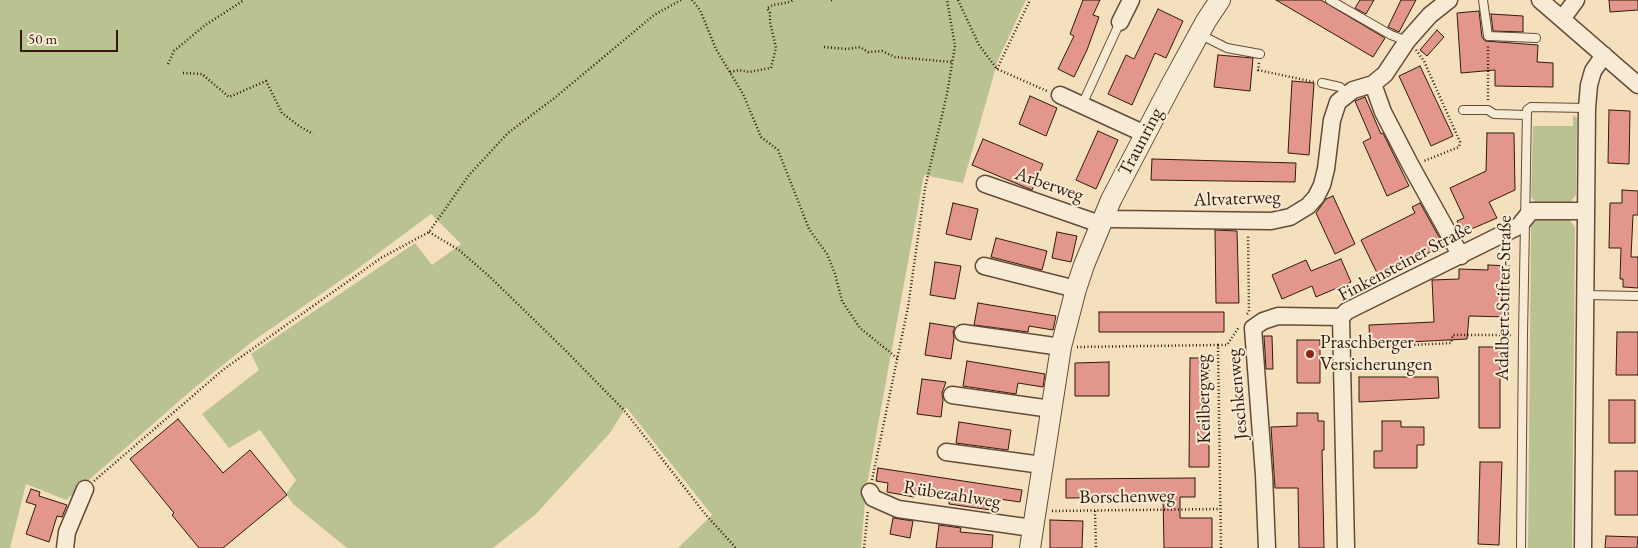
<!DOCTYPE html>
<html>
<head>
<meta charset="utf-8">
<style>
  body { margin:0 }
  #map { position:relative; width:1638px; height:548px; overflow:hidden; background:#f5e0be; font-family:"EB Garamond",serif }
  canvas { display:block }
  .scale { position:absolute; left:20px; top:30px; width:98px; height:22px; box-sizing:border-box; border:2px solid #33190b; border-top:0; padding-left:6px; font-size:15px; line-height:18px; white-space:nowrap; color:#33190b; -webkit-text-stroke:4px #f8ebd5; paint-order:stroke }
</style>
</head>
<body>
<div id="map">
<canvas width="1638" height="548"></canvas>
<div class="scale">50 m</div>
</div>
<script>
const g = document.querySelector('canvas').getContext('2d');
g.lineJoin = 'round';
function paint(path, color) { g.fillStyle = color; g.fill(path, 'evenodd'); }
const toPath = rows => new Path2D(rows.map(r => 'M' + r).join(''));
function stroke(path, color, width, dash) { g.strokeStyle = color; g.lineWidth = width; g.lineCap = dash ? 'butt' : 'round'; g.setLineDash(dash || []); g.stroke(path); }
function write(font, color, halo, rows, align = 'center') {
  g.font = font + ' "EB Garamond",serif'; g.lineWidth = 4; g.setLineDash([]); g.textBaseline = 'middle'; g.strokeStyle = halo; g.fillStyle = color; for (const [text, x, y, turn = 0] of rows) {
    g.save(); g.translate(x, y); g.rotate((+turn || 0) * Math.PI / 180); g.textAlign = isNaN(turn) ? turn : align; if (halo) g.strokeText(text, 0, 0); g.fillText(text, 0, 0); g.restore();
  }
}
paint(toPath([
  [0,0,1026,0,998,60,963,183,924,175,866,490,861,548,678,548,712,515,626,407,610,433,536,514,493,548,347,548,293,504,286,494,296,480,260,430,229,448,202,414,259,370,251,354,415,243,432,265,461,244,431,214,353,272,253,341,193,389,66,500,26,484,10,548,0,548],
  [1573,115,1577,118,1576,195,1569,204,1537,204,1531,197,1533,126,1573,126],
  [1537,218,1568,218,1575,227,1572,548,1528,548,1531,226]
]), '#bbc292');
const building = toPath([
  [1083,0,1100,0,1093,15,1099,17,1087,50,1074,77,1058,69,1074,36,1070,34,1083,0],
  [1276,0,1321,0,1385,38,1373,57,1276,0],
  [1360,0,1374,0,1366,14,1355,8,1360,0],
  [1401,0,1416,0,1399,32,1388,27,1401,0],
  [1609,0,1638,0,1638,10,1610,12,1609,0],
  [1158,9,1183,21,1166,58,1155,53,1132,105,1108,94,1126,55,1134,59,1158,9],
  [1479,11,1482,37,1485,41,1538,45,1537,62,1553,63,1553,87,1495,86,1495,70,1461,73,1457,13,1479,11],
  [1491,14,1523,16,1523,32,1493,31,1491,14],
  [1437,30,1444,37,1427,56,1420,50,1437,30],
  [1218,55,1253,58,1250,91,1214,87,1218,55],
  [1420,66,1453,136,1431,146,1399,76,1420,66],
  [1292,81,1314,83,1309,155,1288,153,1292,81],
  [1030,96,1057,108,1046,136,1019,124,1030,96],
  [1365,97,1381,134,1383,133,1409,186,1387,196,1363,142,1371,138,1355,101,1365,97],
  [1609,110,1630,111,1629,164,1608,163,1609,110],
  [1098,131,1118,140,1096,189,1076,180,1098,131],
  [1487,133,1514,133,1515,190,1489,202,1497,218,1462,233,1457,221,1464,218,1450,188,1486,171,1487,133],
  [983,139,1043,164,1032,190,972,165,983,139],
  [1152,159,1296,163,1295,182,1151,180,1152,159],
  [1622,190,1638,191,1638,215,1633,215,1631,257,1638,257,1638,288,1623,287,1623,279,1620,279,1621,248,1609,248,1610,203,1622,203,1622,190],
  [1333,196,1355,244,1335,254,1316,213,1326,199,1333,196],
  [953,203,978,209,971,240,946,234,953,203],
  [1420,203,1443,244,1422,257,1402,266,1401,264,1378,275,1361,240,1415,213,1412,207,1420,203],
  [1215,230,1237,231,1239,303,1216,303,1215,230],
  [1057,232,1077,236,1071,262,1052,258,1057,232],
  [996,238,1047,251,1042,270,991,257,996,238],
  [1341,259,1351,282,1316,297,1312,286,1282,299,1272,275,1306,260,1311,271,1341,259],
  [935,262,961,266,955,299,930,295,935,262],
  [1488,265,1510,266,1508,317,1469,316,1467,339,1370,344,1369,325,1434,322,1432,280,1459,279,1459,269,1488,270,1488,265],
  [978,303,1056,316,1053,330,1029,326,1028,332,974,325,978,303],
  [1099,312,1224,312,1224,332,1099,332,1099,312],
  [930,323,955,327,953,332,954,338,951,359,925,355,930,323],
  [1617,332,1638,332,1638,375,1616,375,1617,332],
  [1264,336,1272,336,1273,369,1266,369,1264,336],
  [1297,340,1320,340,1320,383,1297,383,1297,340],
  [1479,347,1500,347,1500,428,1479,428,1479,347],
  [1190,358,1209,358,1209,467,1189,467,1190,358],
  [967,361,1045,374,1043,387,1018,383,1016,394,963,386,967,361],
  [1109,362,1109,396,1075,396,1075,363,1109,362],
  [1359,377,1438,377,1439,398,1359,402,1359,377],
  [922,379,946,382,942,393,943,400,941,417,917,414,922,379],
  [1609,400,1635,400,1635,443,1609,443,1609,400],
  [1297,413,1318,413,1318,421,1324,421,1324,450,1322,450,1324,548,1299,548,1298,488,1275,488,1271,427,1297,426,1297,413],
  [178,419,223,473,250,450,287,495,223,548,199,548,172,515,174,513,130,459,178,419],
  [1382,421,1401,421,1401,427,1424,427,1424,445,1417,445,1417,468,1374,468,1374,451,1382,451,1382,421],
  [959,422,1011,430,1008,450,956,443,959,422],
  [1480,462,1502,462,1499,545,1478,544,1480,462],
  [878,468,1022,490,1020,502,999,499,998,511,949,504,949,497,915,492,914,497,887,492,888,483,876,481,878,468],
  [1615,471,1638,471,1638,515,1615,515,1615,471],
  [1195,478,1195,497,1180,497,1180,518,1212,518,1212,548,1164,548,1163,497,1066,498,1066,479,1195,478],
  [31,489,40,492,39,496,67,505,62,517,57,516,49,542,26,534,36,505,26,502,31,489],
  [893,518,913,521,910,538,890,534,893,518],
  [1050,520,1083,521,1082,548,1050,548,1050,520],
  [939,525,961,528,960,532,993,535,992,548,936,548,939,525],
  [1606,536,1638,537,1637,548,1605,548,1606,536]
]);
paint(building, '#e2968c');
stroke(building, '#33190b', 1);
const service = toPath([
  [1330,0,1391,35,1407,41],
  [1483,0,1488,36,1536,38],
  [1201,35,1227,48,1260,54],
  [1322,83,1340,87,1347,94],
  [1082,105,1120,22],
  [1463,110,1488,110,1494,114,1527,115],
  [1586,295,1638,296],
  [1521,548,1523,335,1527,110,1531,107,1587,108]
]);
const minor = toPath([
  [1449,0,1430,15,1407,41,1385,74,1373,84,1383,112,1411,166,1461,256],
  [1540,0,1638,85],
  [1562,19,1576,0],
  [1120,22,1131,0],
  [1060,95,1145,134],
  [985,184,1100,224],
  [1104,216,1112,219,1271,221,1290,217,1308,206,1316,197,1322,185,1326,169,1332,120,1338,102,1353,90,1373,84],
  [984,266,1076,289],
  [963,333,1061,347],
  [952,395,1051,409],
  [946,452,1042,465],
  [870,492,873,498,898,509,1032,528],
  [65,548,67,532,85,489],
  [1267,548,1264,475,1253,328,1263,321,1278,316,1341,317],
  [1346,548,1341,317,1347,311,1519,226,1531,211,1586,211],
  [1583,548,1587,108,1589,85,1593,71,1604,55]
]);
const tertiary = toPath([
  [1030,548,1061,347,1076,289,1084,265,1111,200,1170,87,1206,21,1220,0]
]);
stroke(service, '#644b38', 10);
stroke(minor, '#644b38', 19);
stroke(tertiary, '#644b38', 22);
stroke(toPath([
  [692,0,700,10,716,49,743,94,761,137,778,150,809,229,827,254,835,274,842,301,860,328,897,358],
  [831,0,834,0],
  [958,0,979,45,997,69,1047,91],
  [824,47,847,49,860,47,868,52,882,51,895,57,952,62],
  [1416,50,1424,61,1460,142,1459,147,1424,161],
  [1259,63,1258,70,1314,82],
  [168,64,174,51,204,26,244,0],
  [997,69,1030,0],
  [730,72,739,70,749,72,771,68,776,48,770,22,770,13,767,8,773,5,790,2,793,0],
  [183,73,202,74,229,97,266,81,282,113,299,126,313,134],
  [1488,100,1488,45],
  [429,232,459,250,490,277,565,350,623,409,706,515,736,548],
  [1247,314,1249,312,1248,235],
  [1218,345,1227,345,1239,327],
  [1077,347,1218,345,1221,548],
  [1355,348,1451,343,1453,335,1513,335],
  [872,480,908,307,925,188,947,94,955,46,947,0],
  [94,481,224,369,381,258,429,232,469,175,508,133,557,96,654,15,681,0],
  [1052,511,1220,509],
  [1095,511,1096,548],
  [864,548,868,510]
]), '#33190b', 2.5, [1, 2.5]);
stroke(service, '#f8ebd5', 8);
stroke(minor, '#f8ebd5', 16);
stroke(tertiary, '#f8ebd5', 20);
for (const [x, y, r, color] of [
  [1310,354,5,"#8f2418"]
]) { const dot = new Path2D(); dot.arc(x, y, r, 0, 2 * Math.PI); g.fillStyle = color; g.fill(dot); stroke(dot, '#f8ebd5', 2); }
write('19px', '#33190b', '#f8ebd5', [
  ["Traunring",1141,142,-62],
  ["Arberweg",1049,185,19],
  ["Altvaterweg",1237,199,-2],
  ["Finkensteiner Straße",1405,262,-28],
  ["Adalbert-Stifter-Straße",1504,298,-89],
  ["Jeschkenweg",1238,394,-95],
  ["Keilbergweg",1204,399,-91],
  ["Rübezahlweg",952,495,9],
  ["Borschenweg",1127,497,-1]
]);
write('19px', '#33190b', '#f8ebd5', [
  ["Praschberger",1320,343],
  ["Versicherungen",1320,365]
], 'left');
</script>
</body>
</html>
